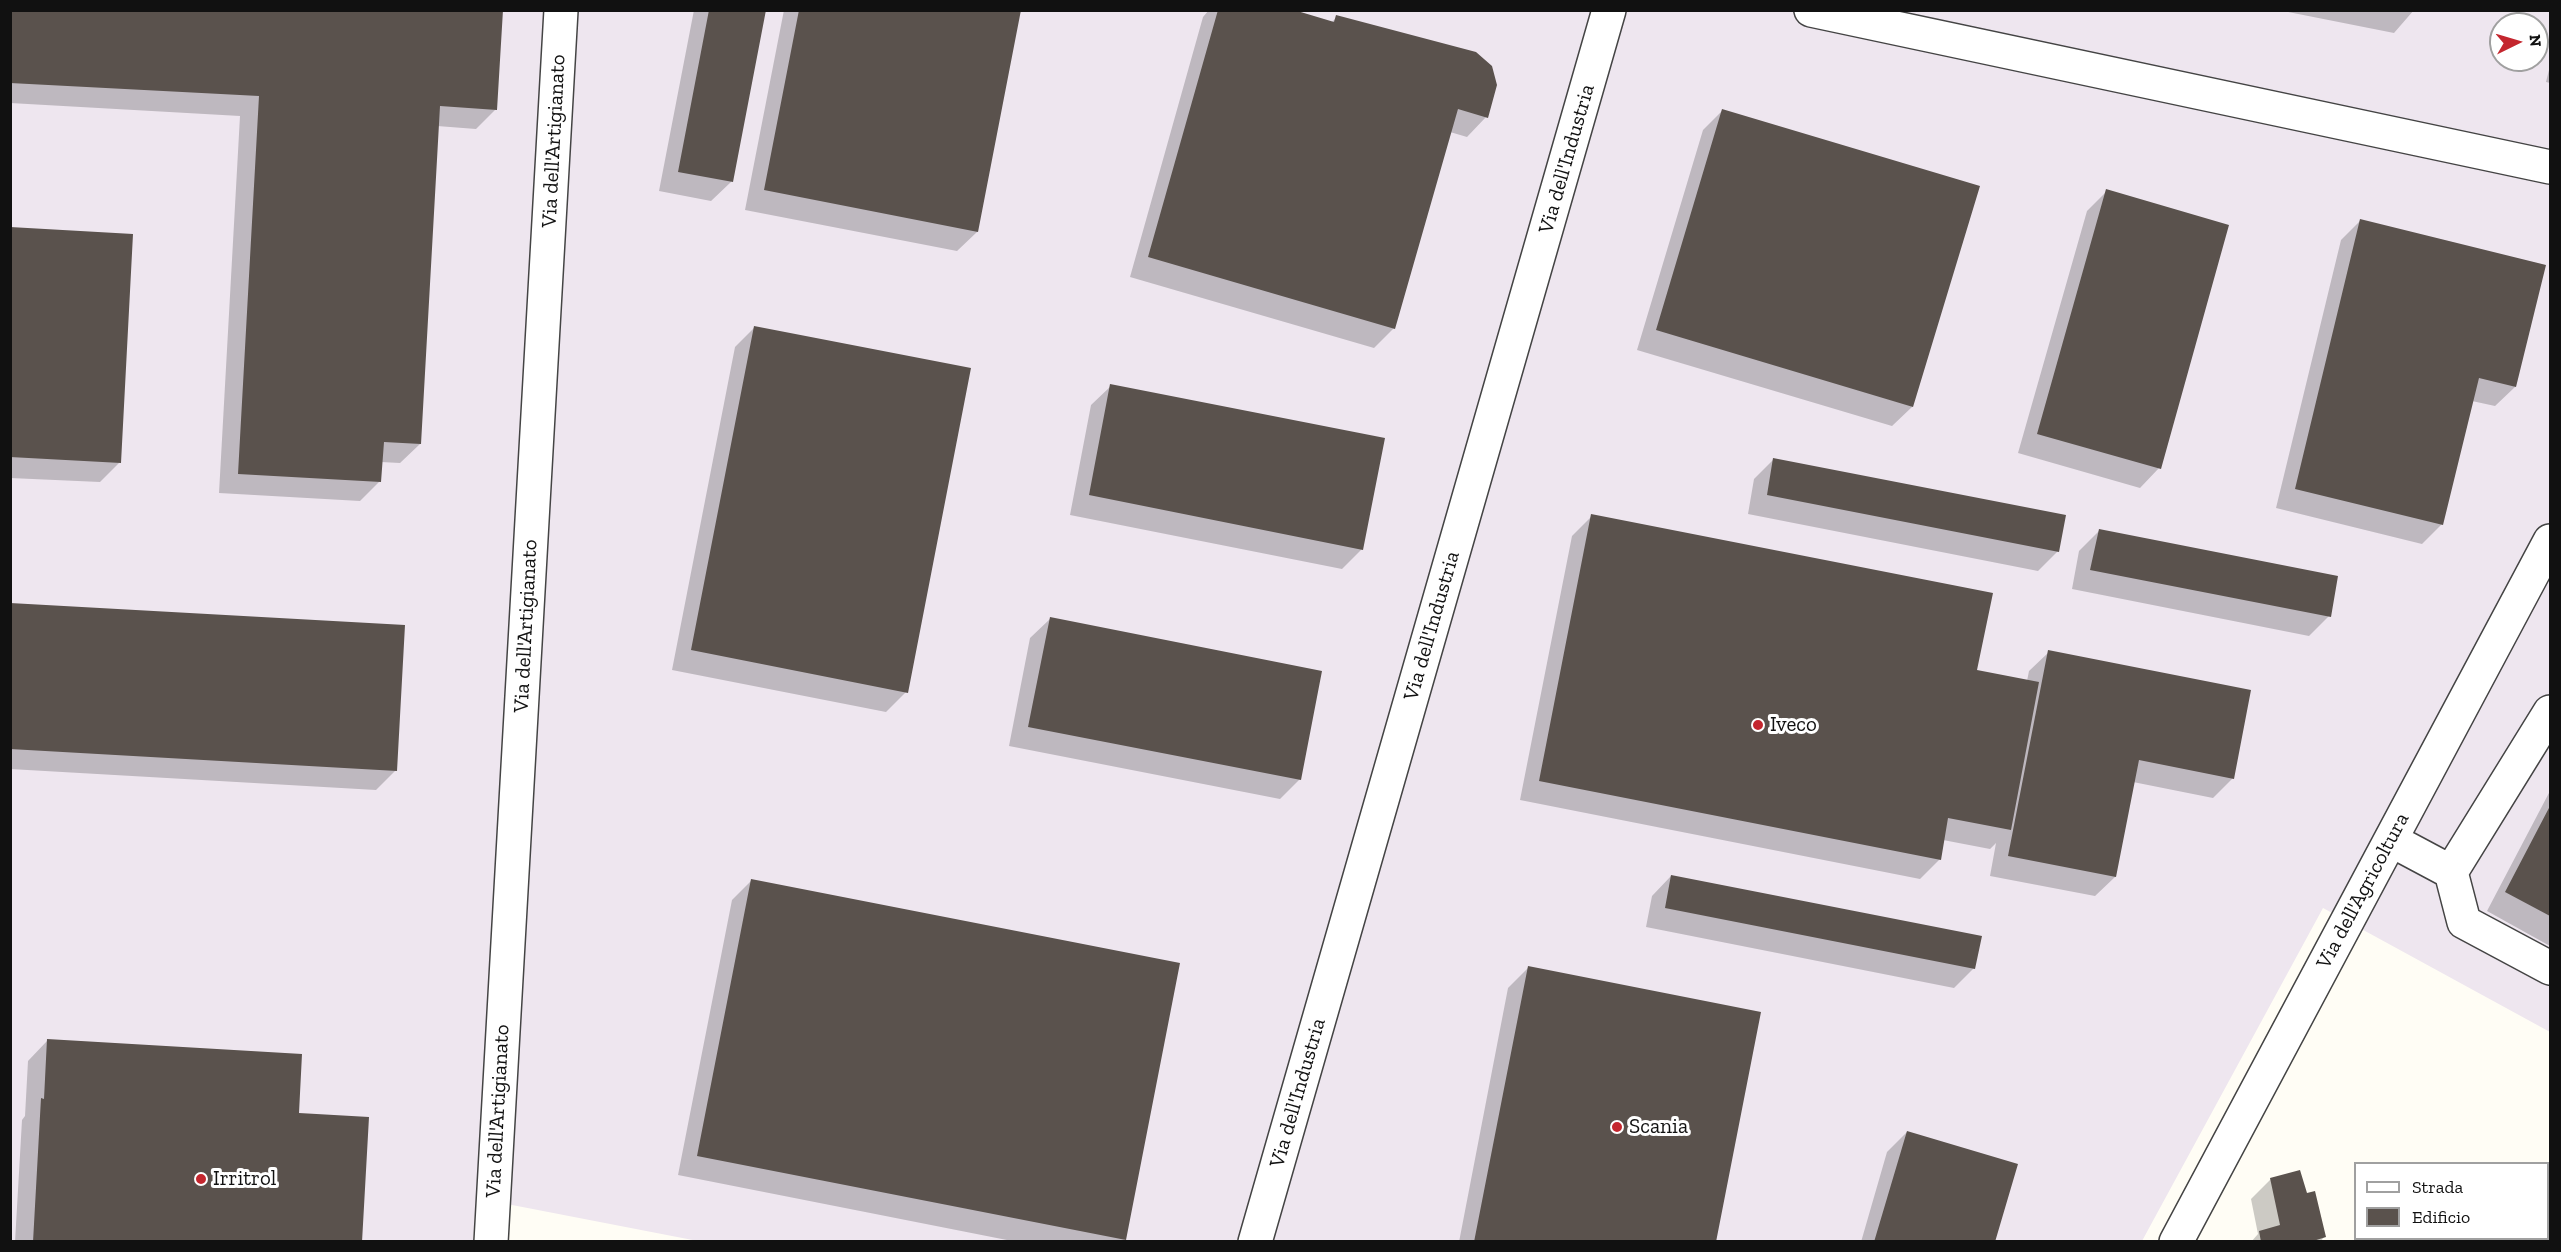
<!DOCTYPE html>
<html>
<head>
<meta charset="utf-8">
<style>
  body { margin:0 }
  #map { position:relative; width:2561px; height:1252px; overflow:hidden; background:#fffdf5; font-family:"Zilla Slab",serif }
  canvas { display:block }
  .frame { position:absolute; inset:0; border:12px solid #111; pointer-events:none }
  .legend { position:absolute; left:2354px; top:1162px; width:195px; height:78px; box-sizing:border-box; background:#fff; border:2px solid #a0a0a0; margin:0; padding:8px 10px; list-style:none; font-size:18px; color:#111 }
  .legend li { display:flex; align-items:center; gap:12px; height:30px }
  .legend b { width:30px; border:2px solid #a0a0a0 }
  .north { position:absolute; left:2489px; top:12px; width:60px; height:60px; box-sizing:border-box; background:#fff; border:2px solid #a0a0a0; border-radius:50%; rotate:85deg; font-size:16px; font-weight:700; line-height:24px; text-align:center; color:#111 }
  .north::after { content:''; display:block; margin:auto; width:21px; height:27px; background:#c4262e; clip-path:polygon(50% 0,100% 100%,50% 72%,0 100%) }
</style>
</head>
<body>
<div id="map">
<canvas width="2561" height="1252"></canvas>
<div class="frame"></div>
<ul class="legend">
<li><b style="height:8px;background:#fff"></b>Strada</li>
<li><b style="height:16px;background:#5a524d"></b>Edificio</li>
</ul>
<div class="north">N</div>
</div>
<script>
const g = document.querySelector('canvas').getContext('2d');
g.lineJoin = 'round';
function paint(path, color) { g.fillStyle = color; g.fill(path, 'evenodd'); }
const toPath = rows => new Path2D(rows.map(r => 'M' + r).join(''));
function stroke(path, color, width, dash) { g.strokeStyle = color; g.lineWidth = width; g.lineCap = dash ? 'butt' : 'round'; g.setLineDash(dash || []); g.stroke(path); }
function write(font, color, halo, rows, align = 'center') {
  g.font = font + ' "Zilla Slab",serif'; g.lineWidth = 6; g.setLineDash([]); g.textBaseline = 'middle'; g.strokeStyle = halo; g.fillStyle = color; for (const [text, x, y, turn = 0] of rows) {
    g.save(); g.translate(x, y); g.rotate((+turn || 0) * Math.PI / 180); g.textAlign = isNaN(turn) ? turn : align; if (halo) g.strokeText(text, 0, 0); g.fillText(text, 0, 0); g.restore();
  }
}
paint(toPath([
  [10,11,2550,11,2550,1032,2323,908,2142,1241,703,1242,476,1198,473,1241,11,1241],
  [2501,24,2537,24,2537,60,2501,60]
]), '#eee6ef');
paint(toPath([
  [10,10,496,109,476,129,437,126,420,444,400,463,381,462,380,481,360,501,219,493,240,116,10,103],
  [694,10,765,10,731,182,711,201,659,191],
  [784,10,1020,10,977,232,957,251,745,210],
  [1209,10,1269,10,1331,23,1337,17,1475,54,1486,117,1467,137,1450,132,1394,328,1374,348,1130,277,1203,17],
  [2278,10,2414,10,2394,33],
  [2550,66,2550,83,2546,82],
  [1723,110,1912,407,1892,426,1637,350,1703,130],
  [2107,191,2159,468,2140,488,2018,453,2087,211],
  [2360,221,2515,387,2495,406,2472,401,2442,524,2422,544,2276,508,2341,240],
  [10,228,119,463,100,482,10,478],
  [755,327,906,692,886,712,672,670,735,347],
  [1111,386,1362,549,1342,569,1070,515,1091,405],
  [1774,459,2058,551,2038,571,1748,514,1754,479],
  [1592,516,1975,671,2027,681,2029,671,2049,652,2233,778,2213,798,2133,782,2115,877,2095,896,1990,876,1996,843,1990,849,1943,840,1940,859,1920,879,1520,800,1572,536],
  [2099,531,2329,616,2309,636,2072,589,2079,551],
  [10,605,396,770,376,790,10,769],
  [1050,619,1300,779,1280,799,1009,746,1030,638],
  [2550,791,2550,946,2487,911],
  [1671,876,1974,968,1954,988,1646,927,1652,896],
  [752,880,1125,1239,1122,1242,1017,1242,678,1175,732,900],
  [1528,968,1714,1242,1459,1242,1508,988],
  [47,1041,297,1114,360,1242,15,1242,22,1120,25,1116,28,1061],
  [1907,1132,1993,1242,1861,1242,1887,1152],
  [2271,1179,2325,1236,2320,1242,2251,1242,2258,1234,2251,1199]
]), '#0003');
paint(toPath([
  [10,10,503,10,497,110,440,106,421,444,384,442,381,482,238,474,259,96,10,83],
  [709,10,766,10,733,182,678,172],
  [799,10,1021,10,978,232,764,190],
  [1218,10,1294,10,1334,22,1336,15,1476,52,1492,66,1497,85,1488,118,1458,109,1395,329,1148,257],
  [1722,109,1980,186,1913,407,1656,330],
  [2106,189,2229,225,2161,469,2037,434],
  [2360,219,2546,265,2516,387,2479,378,2443,525,2295,489],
  [10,227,133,234,121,463,10,457],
  [754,326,971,368,908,693,691,650],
  [1110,384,1385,438,1363,550,1089,495],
  [1773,458,2066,515,2059,552,1767,495],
  [1591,514,1993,593,1977,670,2039,682,2011,830,1948,818,1941,860,1539,781],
  [2099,529,2338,576,2331,617,2090,570],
  [10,603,405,625,397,771,10,749],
  [1050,617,1322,671,1301,780,1028,727],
  [2048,650,2251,690,2234,779,2139,760,2116,877,2008,856],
  [2550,806,2550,916,2505,892],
  [1671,875,1982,936,1975,969,1665,908],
  [751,879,1180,963,1126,1240,697,1156],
  [1528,966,1761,1012,1716,1242,1474,1242],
  [47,1039,302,1054,299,1113,369,1117,362,1242,33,1242,41,1098,44,1099],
  [1907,1131,2018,1164,1995,1242,1874,1242],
  [2300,1170,2307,1193,2315,1191,2326,1237,2310,1242,2261,1242,2259,1231,2280,1225,2270,1178]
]), '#5a524d');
const minor = toPath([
  [1811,10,2550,167],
  [2391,840,2451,872,2464,922,2550,968],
  [2451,872,2550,712],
  [491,1242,561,10],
  [1255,1242,1609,10],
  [2176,1242,2550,541]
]);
stroke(minor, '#444', 36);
stroke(minor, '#fff', 33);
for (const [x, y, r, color] of [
  [1758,725,6,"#c4262e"],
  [1617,1127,6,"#c4262e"],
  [201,1179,6,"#c4262e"]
]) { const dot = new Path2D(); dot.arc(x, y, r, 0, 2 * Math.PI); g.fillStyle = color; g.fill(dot); stroke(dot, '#fff', 2); }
write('21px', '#111', '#fff', [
  ["Via dell'Artigianato",554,141,-87],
  ["Via dell'Industria",1567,159,-74],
  ["Via dell'Artigianato",526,626,-87],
  ["Via dell'Industria",1432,626,-74],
  ["Via dell'Agricoltura",2363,891,-62],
  ["Via dell'Industria",1298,1093,-74],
  ["Via dell'Artigianato",498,1111,-87]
]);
write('21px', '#111', '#fff', [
  ["Iveco",1770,725],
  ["Scania",1629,1127],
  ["Irritrol",213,1179]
], 'left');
</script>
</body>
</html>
